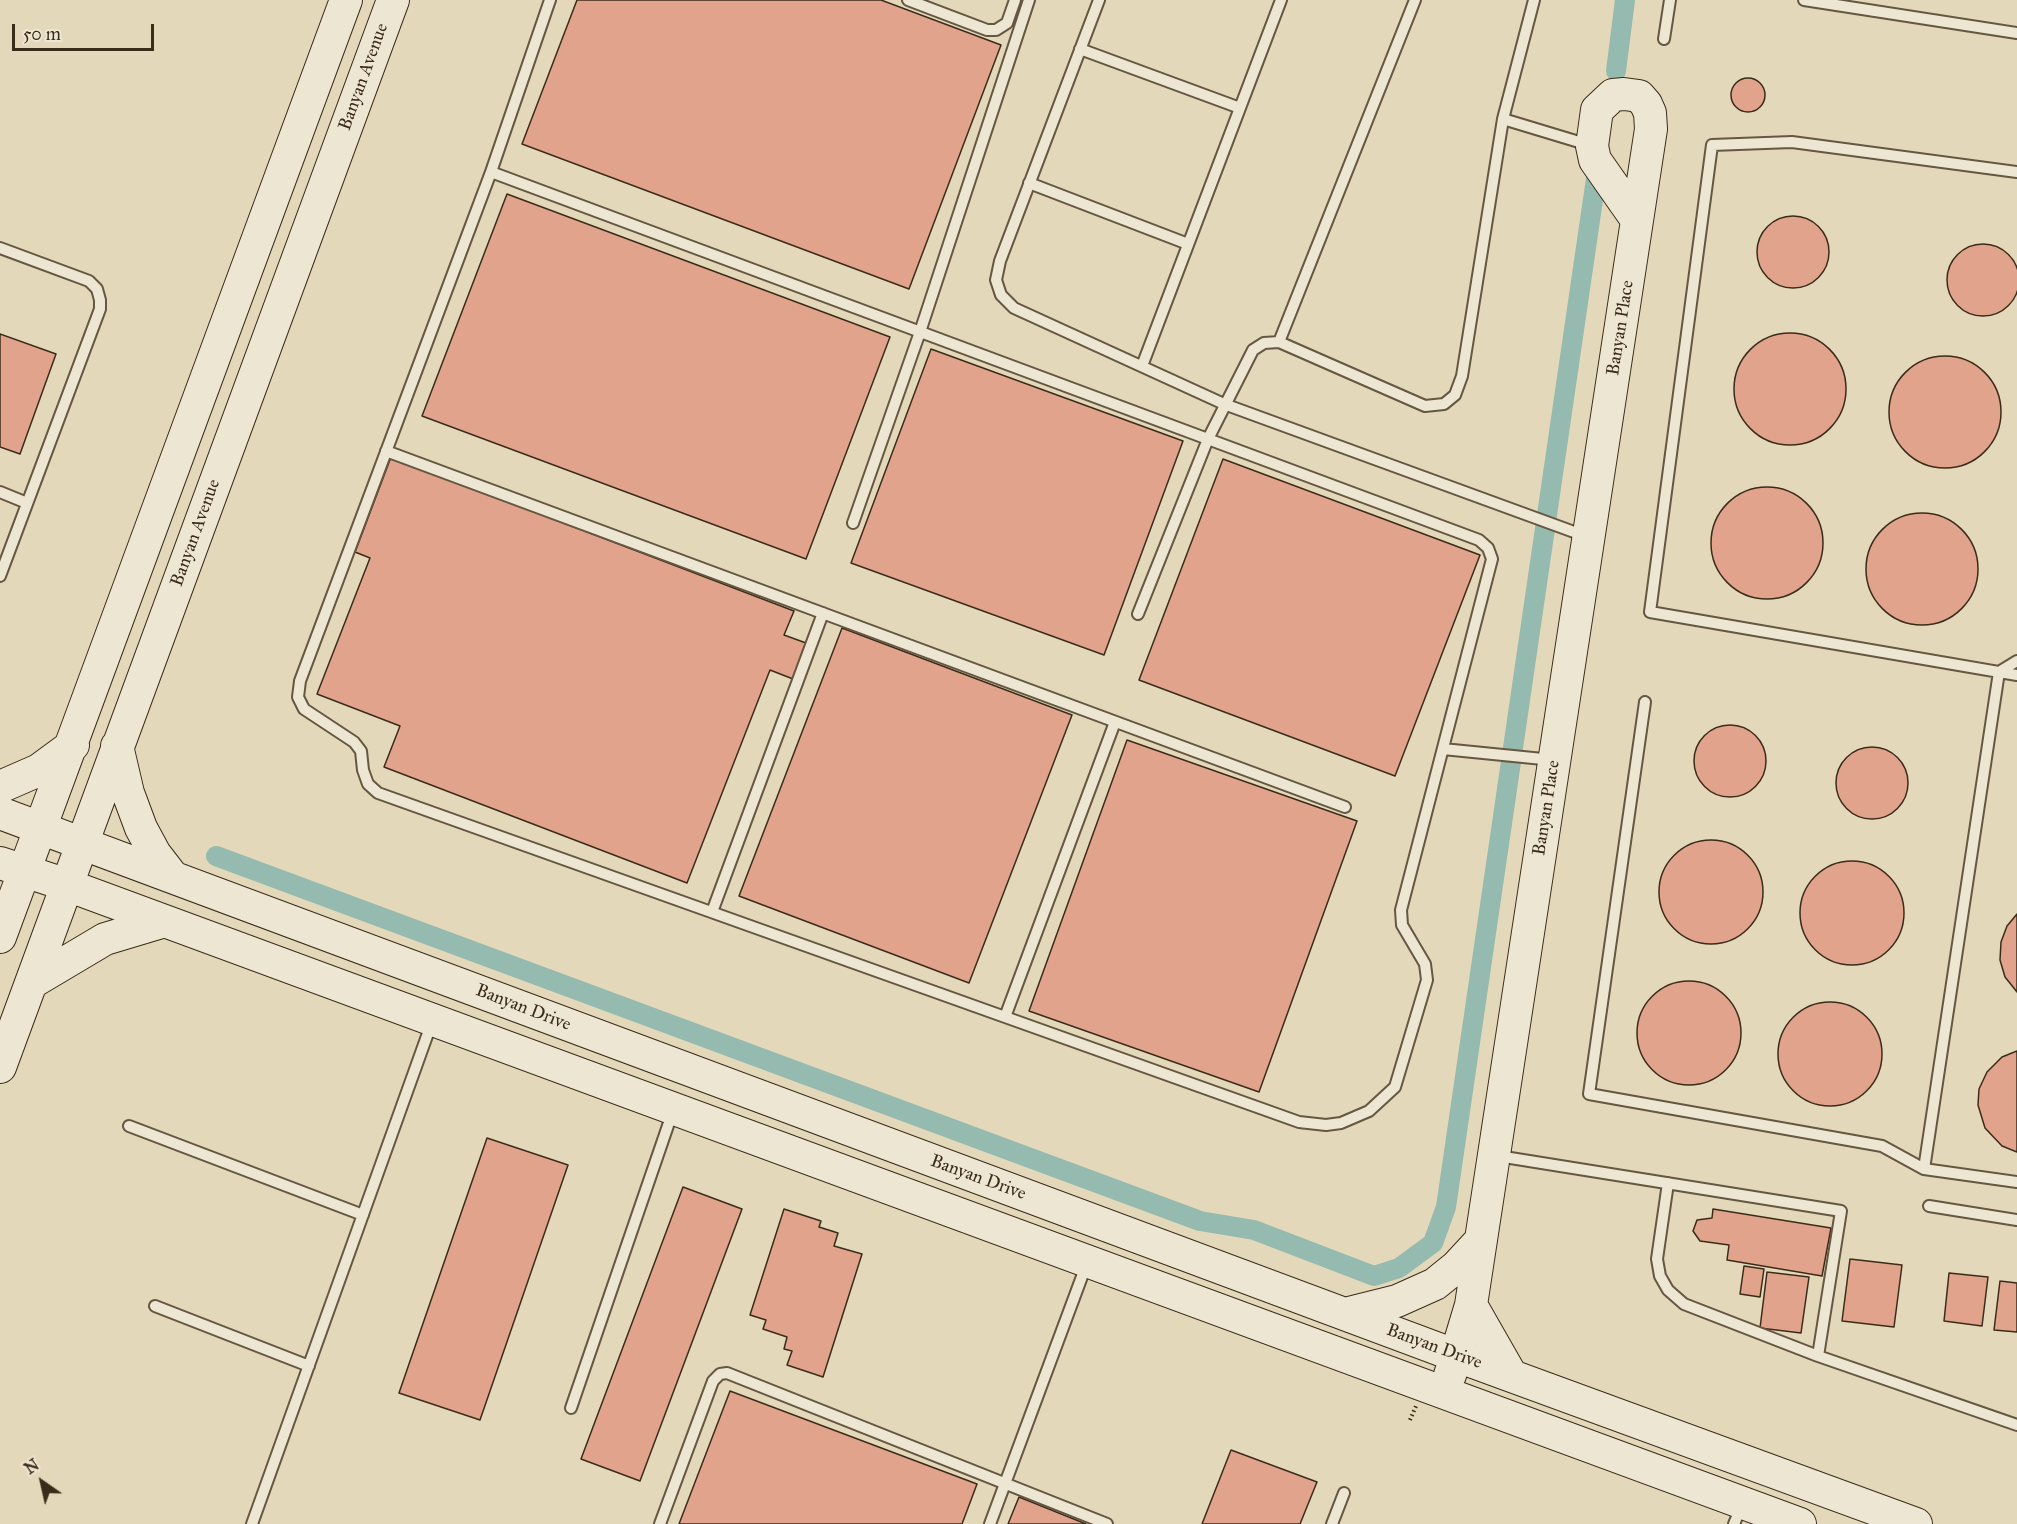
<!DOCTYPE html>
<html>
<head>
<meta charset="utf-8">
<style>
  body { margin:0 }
  #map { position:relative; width:2017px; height:1524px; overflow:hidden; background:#e3d8b9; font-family:"IM FELL Great Primer",serif }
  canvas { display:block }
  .north { position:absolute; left:12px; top:1452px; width:60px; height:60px; -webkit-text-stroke:4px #ede6d2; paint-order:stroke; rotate:326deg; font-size:16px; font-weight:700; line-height:24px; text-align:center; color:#3b2c1a }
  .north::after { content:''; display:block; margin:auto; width:21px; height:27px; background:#3b2c1a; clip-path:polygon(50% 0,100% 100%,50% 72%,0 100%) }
  .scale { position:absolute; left:12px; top:24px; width:142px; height:27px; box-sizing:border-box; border:3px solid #3b2c1a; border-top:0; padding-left:8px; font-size:18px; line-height:21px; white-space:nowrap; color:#3b2c1a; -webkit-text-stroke:4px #ede6d2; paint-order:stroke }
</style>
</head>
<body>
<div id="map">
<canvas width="2017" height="1524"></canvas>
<div class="north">N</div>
<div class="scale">50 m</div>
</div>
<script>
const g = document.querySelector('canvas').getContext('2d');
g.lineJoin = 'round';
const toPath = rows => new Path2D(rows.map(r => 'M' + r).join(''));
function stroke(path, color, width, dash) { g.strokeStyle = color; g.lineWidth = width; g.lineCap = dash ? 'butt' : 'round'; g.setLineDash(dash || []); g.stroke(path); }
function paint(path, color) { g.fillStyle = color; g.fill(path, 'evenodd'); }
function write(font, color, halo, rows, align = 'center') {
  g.font = font + ' "IM FELL Great Primer",serif'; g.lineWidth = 5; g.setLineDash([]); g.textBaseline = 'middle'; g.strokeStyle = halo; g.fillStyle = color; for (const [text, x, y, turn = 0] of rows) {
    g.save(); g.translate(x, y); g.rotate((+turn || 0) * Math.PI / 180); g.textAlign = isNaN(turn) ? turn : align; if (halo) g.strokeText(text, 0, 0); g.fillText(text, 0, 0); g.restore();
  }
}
stroke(toPath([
  [1616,71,1625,0],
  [216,856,1200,1221,1254,1230,1374,1276,1399,1268,1433,1243,1446,1207,1596,179]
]), '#95baaf', 20);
const building = toPath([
  [577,0,881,0,1001,45,909,289,522,144,577,0],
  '1731 95a17 17 0 1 1 34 0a17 17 0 1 1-34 0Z',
  [507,194,890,337,806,559,422,416,507,194],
  '1757 252a36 36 0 1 1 72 0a36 36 0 1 1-72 0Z',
  '1947 280a36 36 0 1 1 72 0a36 36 0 1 1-72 0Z',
  '1734 389a56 56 0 1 1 112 0a56 56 0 1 1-112 0Z',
  [0,334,56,354,20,454,0,447,0,334],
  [931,349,1183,441,1104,655,851,563,931,349],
  '1889 412a56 56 0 1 1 112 0a56 56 0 1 1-112 0Z',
  [391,457,794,611,784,635,806,643,793,679,770,670,687,883,384,767,400,726,317,694,370,558,355,552,391,457],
  [1223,459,1480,555,1395,776,1139,680,1223,459],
  '1711 543a56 56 0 1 1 112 0a56 56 0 1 1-112 0Z',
  '1866 569a56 56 0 1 1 112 0a56 56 0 1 1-112 0Z',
  [842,628,1072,715,969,983,739,896,842,628],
  '1694 761a36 36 0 1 1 72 0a36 36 0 1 1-72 0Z',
  [1127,740,1357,821,1259,1092,1029,1011,1127,740],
  '1836 783a36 36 0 1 1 72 0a36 36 0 1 1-72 0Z',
  '1659 892a52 52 0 1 1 104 0a52 52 0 1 1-104 0Z',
  '1800 913a52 52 0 1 1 104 0a52 52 0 1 1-104 0Z',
  [2017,914,2017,992,2005,977,2000,960,2001,942,2007,926,2017,914],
  '1637 1033a52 52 0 1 1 104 0a52 52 0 1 1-104 0Z',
  '1778 1054a52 52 0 1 1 104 0a52 52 0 1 1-104 0Z',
  [2017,1051,2017,1152,2002,1146,1985,1128,1978,1105,1979,1089,1987,1072,2002,1057,2017,1051],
  [487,1138,568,1165,480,1420,399,1393,487,1138],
  [683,1187,742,1209,640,1481,581,1459,683,1187],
  [784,1209,821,1221,819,1227,838,1233,834,1246,862,1254,823,1377,787,1365,792,1351,784,1349,787,1337,763,1329,766,1320,750,1315,784,1209],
  [1713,1209,1831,1228,1822,1276,1727,1260,1729,1245,1700,1241,1693,1231,1697,1220,1712,1218,1713,1209],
  [1850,1259,1902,1265,1894,1327,1842,1321,1850,1259],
  [1744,1266,1764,1269,1760,1297,1740,1294,1744,1266],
  [1767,1272,1809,1277,1801,1333,1760,1328,1767,1272],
  [1949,1273,1988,1277,1982,1326,1944,1321,1949,1273],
  [2000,1281,2017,1283,2017,1332,1994,1330,2000,1281],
  [730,1391,977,1484,962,1524,679,1524,730,1391],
  [1231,1450,1317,1482,1300,1524,1202,1524,1231,1450],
  [1019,1497,1086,1524,1008,1524,1019,1497]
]);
paint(building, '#e2a38c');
stroke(building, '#3b2c1a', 1.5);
const lane = toPath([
  [908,0,987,30,996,30,1007,23,1015,0],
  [1099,0,1000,261,996,280,1001,295,1014,308,1224,404,1585,536],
  [1804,0,2017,33],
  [1664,39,1670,0],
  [1080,49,1240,108],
  [1503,119,1589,145],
  [491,172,1479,540,1488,548,1492,559,1401,910,1402,925,1425,964,1427,980,1395,1087,1369,1111,1341,1123,1326,1125,1299,1122,378,793,368,784,363,770,361,751,354,742,304,709,298,697,300,681,491,172,550,0],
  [2017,172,1792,142,1712,145,1650,612,2017,675],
  [1029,183,1188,244],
  [0,248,89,281,97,289,100,300,100,309,0,576],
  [1279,342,1415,0],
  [1142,366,1281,0],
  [386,451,1345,807],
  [0,492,27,503],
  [853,523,920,332,1029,0],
  [1138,614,1208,439,1253,350,1264,343,1279,342,1425,406,1444,404,1455,395,1462,376,1503,119,1534,0],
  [1999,672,2017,661],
  [1645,702,1589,1094,1882,1146,1924,1169,2017,1182],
  [1443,749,1553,760],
  [712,912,823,613],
  [1005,1017,1115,722],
  [129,1126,363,1215],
  [1498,1156,1841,1211,1818,1356],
  [1924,1169,1999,672],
  [1668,1183,1657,1259,1660,1276,1668,1290,1684,1304,1818,1356,2017,1425],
  [1929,1206,2017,1220],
  [155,1306,309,1366],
  [571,1408,673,1111],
  [252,1524,432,1022],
  [660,1524,713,1381,720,1374,727,1373,1107,1524],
  [990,1524,1087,1263],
  [1332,1524,1344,1493],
  [1734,1524,1742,1505]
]);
const secondary = toPath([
  [117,746,128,793,141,828,155,854,172,876],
  [0,787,39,770,73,745],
  [0,813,1457,1356,1916,1524],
  [0,863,67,885,1800,1524],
  [0,937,346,0],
  [31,983,105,939,165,921],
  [0,1067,393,0],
  [1471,1305,1511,1375],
  [1345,1314,1397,1301,1435,1284,1456,1267,1481,1240],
  [1450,1375,1471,1305,1651,129,1650,113,1646,104,1639,96,1624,94,1613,95,1597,110,1592,146,1595,160,1637,220]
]);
stroke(lane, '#655742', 14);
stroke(secondary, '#3b2c1a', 34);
stroke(toPath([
  [1410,1420,1416,1406]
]), '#3b2c1a', 4, [1.5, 3]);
stroke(lane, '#ede6d2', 10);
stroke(secondary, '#ede6d2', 32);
write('18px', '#3b2c1a', '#ede6d2', [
  ["Banyan Avenue",364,77,-70],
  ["Banyan Place",1621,328,-81],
  ["Banyan Avenue",196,533,-70],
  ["Banyan Place",1547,808,-81],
  ["Banyan Drive",523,1008,21],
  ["Banyan Drive",978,1178,20],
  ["Banyan Drive",1434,1347,20]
]);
</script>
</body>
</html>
